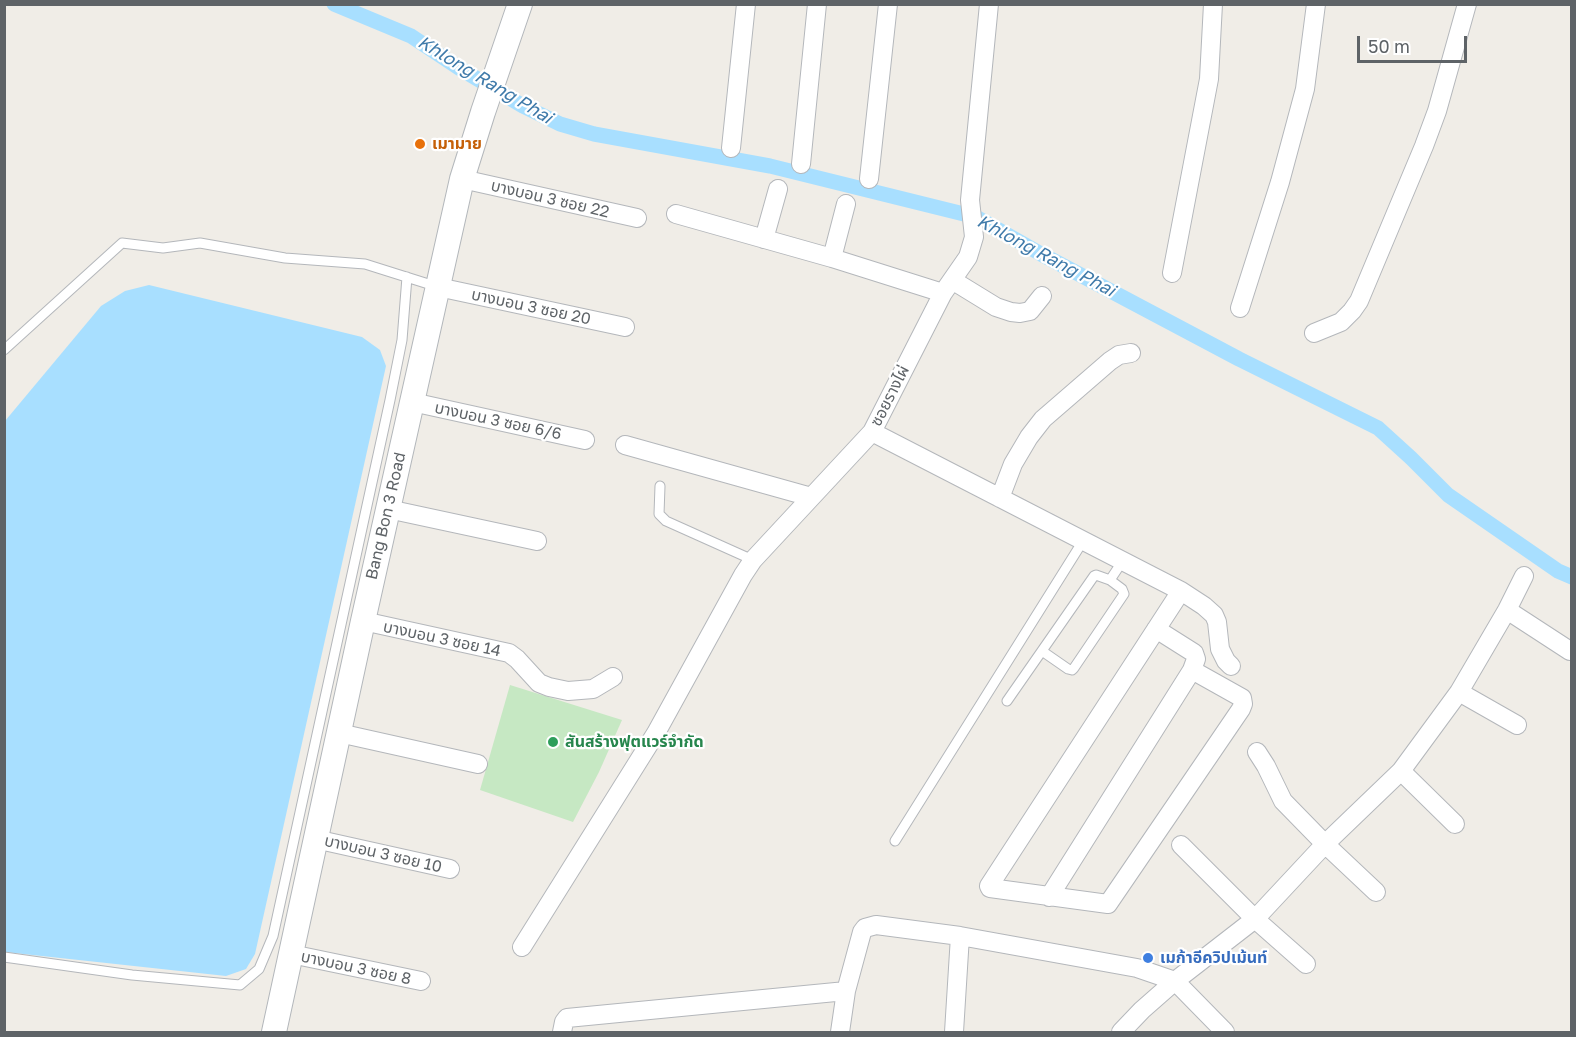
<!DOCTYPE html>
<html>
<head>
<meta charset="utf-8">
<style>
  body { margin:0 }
  #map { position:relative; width:1576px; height:1037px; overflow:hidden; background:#f0ede7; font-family:"Golos Text",sans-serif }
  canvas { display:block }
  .frame { position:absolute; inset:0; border:6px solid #5e6367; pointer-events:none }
  .scale { position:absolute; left:1357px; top:36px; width:110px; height:27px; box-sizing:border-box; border:3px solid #5e6367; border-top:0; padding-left:8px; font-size:18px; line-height:21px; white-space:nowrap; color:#5e6367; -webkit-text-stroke:4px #fff; paint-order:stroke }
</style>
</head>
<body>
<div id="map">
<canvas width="1576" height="1037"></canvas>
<div class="frame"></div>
<div class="scale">50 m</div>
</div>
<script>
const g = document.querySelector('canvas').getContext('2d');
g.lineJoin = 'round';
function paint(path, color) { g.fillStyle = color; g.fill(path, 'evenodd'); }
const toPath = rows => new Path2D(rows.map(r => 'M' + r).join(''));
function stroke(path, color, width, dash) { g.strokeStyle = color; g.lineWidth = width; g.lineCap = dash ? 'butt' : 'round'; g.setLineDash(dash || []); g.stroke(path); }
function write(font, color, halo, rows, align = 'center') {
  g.font = font + ' "Golos Text","Noto Sans Thai",sans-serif'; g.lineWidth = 4.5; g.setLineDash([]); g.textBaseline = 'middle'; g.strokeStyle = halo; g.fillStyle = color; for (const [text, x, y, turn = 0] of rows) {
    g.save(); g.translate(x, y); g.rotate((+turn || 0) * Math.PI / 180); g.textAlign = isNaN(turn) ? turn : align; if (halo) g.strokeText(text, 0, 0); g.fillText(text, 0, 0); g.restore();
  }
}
paint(toPath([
  [510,685,622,720,599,772,573,822,480,790]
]), '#c6e8c3');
paint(toPath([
  [149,285,362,337,380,350,386,366,255,954,246,969,226,976,5,952,5,421,101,306,125,291]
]), '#a8dfff');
stroke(toPath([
  [334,4,411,36,459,68,523,106,560,124,594,134,770,166,976,217,1041,254,1239,359,1378,428,1411,458,1448,495,1558,571,1572,577]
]), '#a8dfff', 15);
const service = toPath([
  [4,350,122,243,163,248,200,243,285,258,365,264,438,287],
  [660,486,659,514,666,521,753,560],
  [1042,651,1068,669,1072,670,1074,668,1124,594,1122,589,1110,580],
  [1007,701,1094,576,1096,575,1110,580,1122,562],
  [895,841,1083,541],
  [4,957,132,975,240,985,259,969,273,936,390,400,402,340,407,277]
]);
const minor = toPath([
  [731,148,746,4],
  [801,164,817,4],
  [462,179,637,218],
  [869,179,888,4],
  [676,214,832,258,943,293],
  [764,239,778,189],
  [832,258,846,204],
  [1172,273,1209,79,1213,4],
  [952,280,996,307,1011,312,1020,313,1030,311,1042,296],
  [438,287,625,327],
  [1240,308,1280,182,1305,89,1316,4],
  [1314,333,1341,322,1352,311,1359,301,1424,146,1437,111,1467,4],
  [412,402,585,440],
  [872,432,1181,591,1204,606,1214,615,1217,622,1220,649,1226,661,1231,666],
  [625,445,811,497],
  [1000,498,1013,464,1029,437,1043,419,1110,361,1119,355,1131,353],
  [388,509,537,541],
  [1181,591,989,886,990,888,1108,904,1241,709,1243,704,1242,698,1192,670],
  [1507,610,1570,651],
  [363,621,509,653,517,659,539,683,549,687,568,691,593,689,613,677],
  [1459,692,1517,725],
  [339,733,478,764],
  [1257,752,1266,766,1283,801,1325,844,1376,892],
  [1401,771,1455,824],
  [315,839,450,869],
  [1181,845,1255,919,1306,964],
  [1049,897,1192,670,1196,659,1194,653,1156,629],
  [522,947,656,733,743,575,753,560,872,432,943,293,968,257,974,237,970,200,989,4],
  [291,954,421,981],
  [562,1032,564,1022,567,1018,846,991,862,932,865,928,876,925,960,936,1137,968,1175,981,1225,1032],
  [840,1032,846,991],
  [954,1032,960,936],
  [1121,1032,1142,1010,1175,981,1255,919,1325,844,1401,771,1459,692,1507,610,1524,576]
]);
const secondary = toPath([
  [274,1032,363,621,462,179,483,112,520,4]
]);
stroke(service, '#b4b7bb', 11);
stroke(minor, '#b4b7bb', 20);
stroke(secondary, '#b3b7bb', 26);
stroke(service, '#fff', 9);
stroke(minor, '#fff', 18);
stroke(secondary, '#fff', 24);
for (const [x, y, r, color] of [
  [420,144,6,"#e8710a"],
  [553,742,6,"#2e9e5b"],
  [1148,958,6,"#3f7fe0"]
]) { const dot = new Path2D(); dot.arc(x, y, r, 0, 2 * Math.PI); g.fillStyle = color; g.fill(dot); stroke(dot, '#fff', 2); }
write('bold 16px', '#c56008', '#fff', [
  ["เมามาย",432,144]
], 'left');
write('16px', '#5e6367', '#fff', [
  ["บางบอน 3 ซอย 22",550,199,13],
  ["บางบอน 3 ซอย 20",531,307,12],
  ["ซอยรางไผ่",890,396,-63],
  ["บางบอน 3 ซอย 6/6",498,421,12],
  ["Bang Bon 3 Road",386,516,-77],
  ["บางบอน 3 ซอย 14",442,639,12],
  ["บางบอน 3 ซอย 10",383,854,13],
  ["บางบอน 3 ซอย 8",356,968,12]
]);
write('bold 16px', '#27864d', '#fff', [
  ["สันสร้างฟุตแวร์จำกัด",565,742]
], 'left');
write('bold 16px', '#366cbe', '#fff', [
  ["เมก้าอีควิปเม้นท์",1160,958]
], 'left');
write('italic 18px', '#407baa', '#fff', [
  ["Khlong Rang Phai",485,80,31],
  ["Khlong Rang Phai",1046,256,28]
]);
</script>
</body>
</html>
